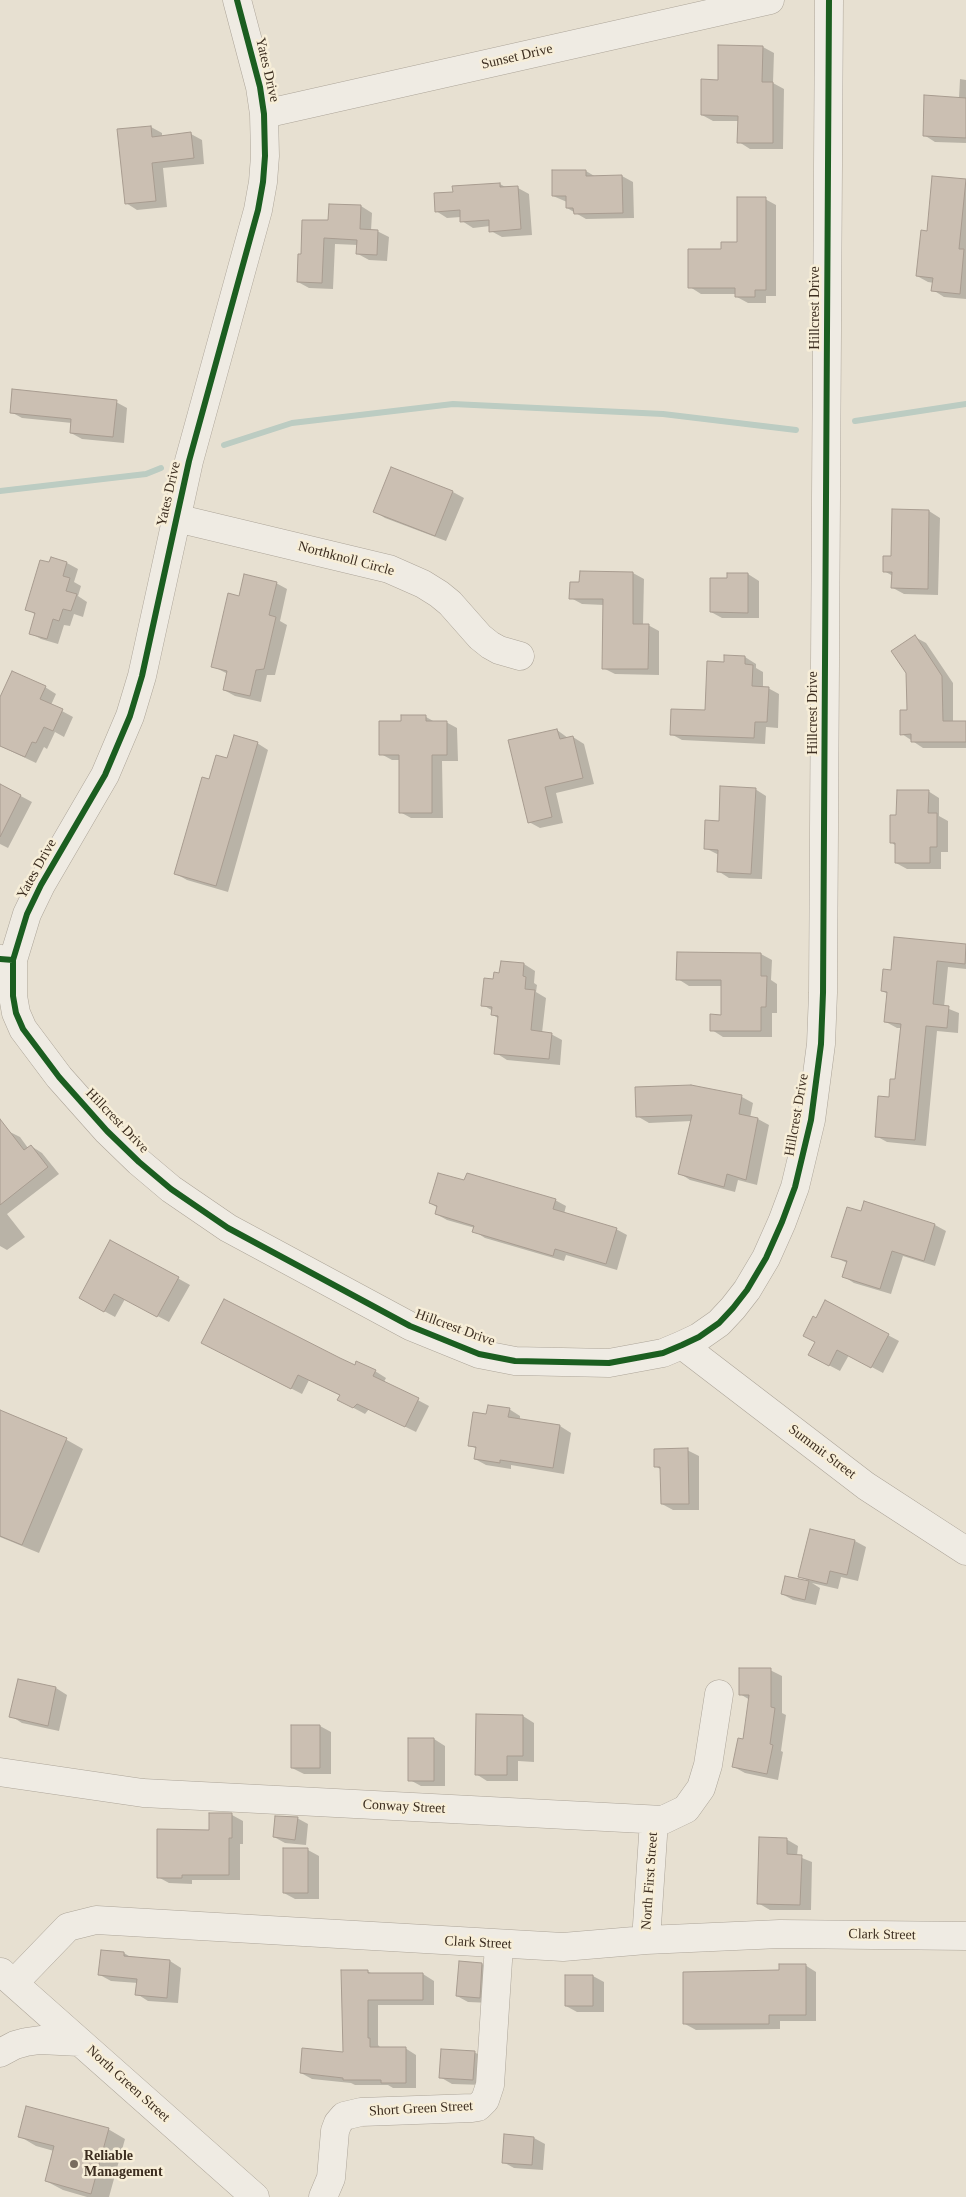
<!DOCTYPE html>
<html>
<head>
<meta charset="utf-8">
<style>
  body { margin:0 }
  canvas { display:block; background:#e7e0d1 }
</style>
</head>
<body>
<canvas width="966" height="2197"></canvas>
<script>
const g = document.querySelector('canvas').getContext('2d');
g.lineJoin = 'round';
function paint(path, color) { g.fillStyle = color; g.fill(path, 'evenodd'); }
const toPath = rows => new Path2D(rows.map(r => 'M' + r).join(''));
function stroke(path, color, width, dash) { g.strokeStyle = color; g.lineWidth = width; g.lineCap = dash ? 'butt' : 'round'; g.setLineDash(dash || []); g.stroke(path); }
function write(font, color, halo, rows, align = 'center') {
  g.font = font + ' "Times New Roman",serif'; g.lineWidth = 5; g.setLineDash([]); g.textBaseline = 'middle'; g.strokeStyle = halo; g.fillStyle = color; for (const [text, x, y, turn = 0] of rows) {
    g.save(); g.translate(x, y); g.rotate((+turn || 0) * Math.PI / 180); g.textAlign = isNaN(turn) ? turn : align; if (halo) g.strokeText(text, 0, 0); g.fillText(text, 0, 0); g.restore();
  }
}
paint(toPath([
  [763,47,774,53,773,83,784,89,783,149,750,149,739,142,739,121,713,121,702,115,719,81],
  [960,79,966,80,966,143,935,142,924,135,959,98],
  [151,127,162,133,162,137,191,134,202,140,204,164,163,168,167,207,137,210,126,203],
  [586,171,596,177,622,176,633,182,634,218,586,219,567,208,567,202,553,196],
  [934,177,966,180,966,299,944,297,933,290,934,283,928,282,917,276,928,232],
  [500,184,507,188,518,188,529,194,532,235,502,237,491,231,490,226,473,228,462,221,461,217,447,218,436,211,454,193],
  [765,199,776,205,776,296,766,296,766,303,748,303,737,297,737,294,701,294,690,287,722,251,738,243],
  [361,206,372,213,371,231,377,231,389,237,387,261,369,260,358,254,358,245,335,244,333,289,309,288,298,282,302,255,329,222],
  [116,402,127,408,124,443,82,439,71,433,72,423,22,418,11,412],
  [453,492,464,498,446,541,385,518,374,511],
  [929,511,940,518,938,595,904,594,893,588,893,576,884,571,892,557],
  [51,559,67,563,78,569,74,582,81,586,78,596,87,602,83,617,74,614,70,626,64,625,58,644,41,639,30,633,36,615,27,609],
  [581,572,633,573,644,579,643,625,648,625,659,631,659,675,615,674,603,668,604,605,582,604,571,598,580,584],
  [748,574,759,581,759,618,722,618,711,612,728,580],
  [276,583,287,589,280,621,287,625,275,675,267,675,261,702,235,696,224,690,228,674,212,666,240,597],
  [915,637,926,643,953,683,953,722,966,722,966,748,923,748,902,734,908,711],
  [745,657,756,664,756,668,763,672,763,688,768,688,779,694,778,728,766,727,765,744,682,740,671,734,707,711,725,663],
  [45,687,56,694,51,705,73,717,64,737,55,732,47,749,44,747,36,763,0,746,0,700],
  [426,717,435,722,446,722,457,728,458,761,442,761,443,818,411,818,400,812,400,760,392,760,381,754,402,722],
  [557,730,568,738,573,737,584,744,594,784,556,793,563,823,540,828,529,822],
  [257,743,268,750,228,892,187,880,176,874,210,781,228,760],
  [0,785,32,802,8,848,0,844],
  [755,789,766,796,762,879,729,878,718,871,719,855,705,848,720,822],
  [928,791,939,798,939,816,948,821,948,852,941,852,941,869,907,869,896,863,896,846,891,842,898,816],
  [895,939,966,945,966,969,948,967,944,1007,959,1013,958,1033,937,1031,926,1146,887,1142,876,1136,896,1080,902,1028,897,1028,886,1022,888,994,882,991,892,971],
  [761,954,772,960,771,980,777,984,777,1013,772,1013,772,1037,723,1037,712,1030,722,1016,722,986,689,986,678,979],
  [524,964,535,971,534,983,537,985,536,992,546,998,542,1033,551,1034,562,1040,560,1065,507,1060,496,1053,499,1019,492,1014,493,1011,483,1005,494,980,500,974],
  [742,1097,753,1103,750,1118,758,1119,769,1125,757,1185,738,1180,735,1192,690,1180,679,1173,692,1121,649,1123,637,1116],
  [8,1131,20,1137,28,1148,31,1146,42,1153,59,1174,7,1214,25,1237,7,1250,0,1246,0,1135],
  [465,1182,555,1200,566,1206,564,1214,616,1229,627,1235,617,1270,566,1255,564,1261,485,1238,474,1231,475,1228,447,1220,436,1214,438,1208,430,1203],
  [865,1203,935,1225,946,1231,935,1266,903,1256,891,1294,854,1283,843,1276,847,1263,833,1256,862,1213],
  [111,1241,190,1285,169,1322,125,1299,115,1317,80,1298],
  [826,1302,899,1341,883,1373,849,1355,840,1371,821,1361,816,1342,817,1319],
  [214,1349,355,1366,375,1371,386,1378,384,1382,429,1406,416,1432,369,1409,365,1414,350,1406,341,1396,309,1380,302,1394],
  [509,1409,520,1416,520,1420,560,1426,571,1433,564,1474,511,1465,511,1469,486,1465,475,1459,477,1449,469,1445,487,1416],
  [0,1411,67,1440,83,1449,39,1553,0,1537],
  [687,1450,699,1456,699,1510,673,1510,662,1504,662,1470,655,1466],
  [810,1531,855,1541,866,1547,858,1581,841,1577,838,1589,812,1583,820,1588,816,1605,793,1600,782,1594,808,1581,800,1576],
  [770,1670,782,1676,782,1713,786,1715,781,1751,783,1752,778,1780,745,1773,734,1767,744,1740,750,1700,740,1694],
  [19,1680,56,1688,67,1695,59,1731,22,1723,11,1716],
  [477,1715,523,1716,534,1723,534,1762,518,1761,518,1781,487,1781,476,1774],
  [320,1726,331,1732,331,1774,304,1774,292,1768],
  [434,1739,445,1746,445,1786,421,1786,410,1780],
  [232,1815,243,1821,243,1844,240,1844,240,1880,192,1880,192,1884,169,1883,158,1877],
  [297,1818,308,1824,306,1845,285,1843,274,1837],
  [786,1839,798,1846,797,1856,812,1862,811,1910,770,1910,758,1903],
  [284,1850,308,1850,319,1856,319,1899,295,1899,284,1893],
  [124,1953,132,1958,170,1961,181,1968,178,2003,148,2001,137,1994,138,1983,111,1981,100,1975],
  [482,1964,493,1970,491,2003,468,2002,457,1996],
  [805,1965,816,1972,816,2021,780,2021,780,2029,696,2030,685,2024,780,1971],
  [367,1971,373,1974,423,1974,434,1981,434,2005,378,2005,378,2045,381,2048,405,2048,416,2055,416,2088,393,2088,388,2085,355,2085,351,2083,312,2079,301,2073,344,2053],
  [593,1976,604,1982,604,2012,577,2012,566,2006],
  [474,2052,485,2058,484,2085,452,2084,440,2077],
  [108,2129,125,2139,109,2197,87,2197,63,2190,46,2181,54,2151,36,2146,19,2136],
  [534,2138,545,2144,543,2170,514,2168,503,2162]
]), '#0003');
stroke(toPath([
  [855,421,966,404],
  [224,445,292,423,453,404,663,414,796,430],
  [0,491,146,474,161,468]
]), '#bcccc2', 6);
const building = toPath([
  [718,45,763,46,762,82,773,82,773,143,737,143,738,116,701,115,701,79,718,80,718,45],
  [924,95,966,98,966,138,923,136,924,95],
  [151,126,152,137,191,132,194,158,152,163,156,201,125,204,117,129,151,126],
  [552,170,586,170,586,176,622,175,623,213,574,214,573,208,566,208,566,196,552,196,552,170],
  [932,176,966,179,959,249,964,249,960,294,931,291,933,278,916,276,921,230,927,231,932,176],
  [500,183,500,187,518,186,521,229,489,232,489,220,460,222,460,210,435,212,434,193,453,192,452,186,500,183],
  [737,197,766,197,766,290,755,290,755,297,735,297,735,288,688,288,688,249,721,249,721,242,737,242,737,197],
  [329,204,361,205,360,229,378,230,377,255,356,254,357,240,324,238,322,283,297,282,298,254,301,254,302,220,328,220,329,204],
  [12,389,117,400,113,437,70,433,71,419,10,413,12,389],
  [391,467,453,491,435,536,373,512,391,467],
  [892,509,929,510,928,589,891,588,892,572,883,572,883,556,891,556,892,509],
  [51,557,67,562,63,576,70,578,66,591,77,594,71,611,63,609,59,621,53,619,47,639,29,634,35,613,25,610,40,560,49,562,51,557],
  [580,571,633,572,633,624,649,624,648,669,602,669,603,599,569,599,570,582,579,582,580,571],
  [727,573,748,573,748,613,710,612,710,578,727,578,727,573],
  [244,574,277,582,269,615,276,617,264,669,256,670,250,696,223,690,227,671,211,667,228,593,239,596,244,574],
  [915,635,942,676,943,721,966,721,966,742,911,742,911,734,900,735,900,710,907,710,906,673,891,651,915,635],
  [724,655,745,656,745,664,753,665,752,686,769,687,767,722,755,722,754,738,670,735,671,709,705,710,707,661,724,662,724,655],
  [12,671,46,686,40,699,63,709,53,731,44,727,36,743,32,742,25,757,0,746,0,697,12,671],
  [401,715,426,715,426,721,447,721,447,755,432,755,432,813,399,813,399,755,379,755,379,721,401,721,401,715],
  [557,729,560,739,573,736,583,778,545,787,552,817,528,823,508,740,557,729],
  [234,735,258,742,216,886,174,874,202,777,209,779,216,755,227,758,234,735],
  [0,784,21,795,0,837,0,784],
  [720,786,756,788,751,874,717,872,718,850,704,849,705,820,719,821,720,786],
  [897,790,929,790,928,813,937,813,937,847,930,847,930,863,895,863,895,843,890,843,890,815,896,815,897,790],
  [894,937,966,944,965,964,937,961,933,1004,949,1006,947,1028,926,1026,915,1140,875,1137,878,1096,889,1097,890,1079,895,1079,901,1024,884,1022,887,992,881,991,883,969,891,970,894,937],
  [677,952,761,953,761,976,767,976,766,1007,761,1007,761,1031,710,1031,710,1014,721,1015,721,980,676,980,677,952],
  [501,961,524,963,523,976,526,977,525,989,535,990,531,1030,552,1033,549,1059,494,1054,498,1016,491,1015,492,1007,481,1006,484,978,493,979,494,972,499,973,501,961],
  [691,1085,742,1095,739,1114,758,1118,746,1180,727,1174,724,1187,678,1174,692,1115,636,1117,635,1087,691,1085],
  [0,1119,24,1150,31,1145,48,1167,0,1205,0,1119],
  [438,1173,464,1180,467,1173,556,1199,553,1209,617,1228,606,1264,555,1249,553,1256,472,1232,474,1226,435,1214,437,1206,429,1203,438,1173],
  [864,1201,935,1224,924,1261,892,1251,880,1289,842,1277,847,1261,831,1257,847,1207,861,1211,864,1201],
  [110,1240,179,1277,157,1317,114,1294,104,1312,79,1298,110,1240],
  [224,1299,340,1358,355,1365,356,1361,376,1370,373,1376,419,1398,405,1427,357,1404,353,1408,337,1400,340,1395,298,1375,291,1389,201,1343,224,1299],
  [825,1300,889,1334,871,1368,837,1350,829,1366,808,1355,815,1342,803,1336,813,1316,816,1318,825,1300],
  [488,1405,510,1408,508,1417,560,1425,553,1468,500,1460,500,1463,474,1459,476,1447,468,1446,473,1412,486,1414,488,1405],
  [0,1410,67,1438,22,1545,0,1536,0,1410],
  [688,1448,689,1504,661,1504,660,1467,654,1467,654,1449,688,1448],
  [810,1529,855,1540,847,1575,830,1571,827,1584,798,1577,810,1529],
  [785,1576,809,1581,805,1600,781,1594,785,1576],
  [739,1668,771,1668,771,1707,775,1708,770,1744,773,1745,767,1774,732,1767,738,1738,743,1739,749,1695,739,1695,739,1668],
  [18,1679,56,1687,48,1726,9,1717,18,1679],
  [476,1714,523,1715,523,1756,507,1756,507,1775,475,1775,476,1714],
  [291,1725,320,1725,320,1768,291,1768,291,1725],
  [408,1738,434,1738,434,1781,408,1781,408,1738],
  [209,1813,232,1813,232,1838,229,1838,229,1875,182,1875,182,1878,157,1878,157,1829,209,1830,209,1813],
  [275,1816,298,1817,295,1840,273,1837,275,1816],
  [759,1837,787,1838,787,1854,802,1855,800,1905,757,1904,759,1837],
  [283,1848,308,1848,308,1893,283,1893,283,1848],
  [101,1950,124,1952,124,1956,170,1960,167,1998,135,1995,137,1979,98,1975,101,1950],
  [459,1961,482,1963,480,1998,456,1996,459,1961],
  [779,1964,806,1964,806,2015,769,2015,769,2024,683,2024,683,1972,779,1970,779,1964],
  [341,1970,368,1970,368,1973,423,1973,423,2000,368,2000,368,2038,370,2038,370,2047,406,2047,406,2083,381,2083,381,2080,343,2080,343,2078,300,2073,302,2048,343,2052,341,1970],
  [565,1975,593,1975,593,2006,565,2006,565,1975],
  [441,2049,475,2051,473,2080,439,2078,441,2049],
  [26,2106,109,2128,91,2194,45,2181,54,2146,18,2137,26,2106],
  [504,2134,534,2137,532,2165,502,2163,504,2134]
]);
paint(building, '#cbbfb2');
stroke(building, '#a89c90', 1);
const minor = toPath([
  [264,114,770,0],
  [176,518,389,569,423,584,439,594,450,603,480,637,490,645,499,650,520,656],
  [0,959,13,960,27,914,41,885,105,775,130,716,142,676,189,461,258,210,263,182,265,156,264,114,260,87,237,0],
  [13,960,13,996,16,1013,23,1029,59,1077,107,1131,139,1162,171,1189,228,1228,410,1326,479,1354,515,1361,609,1363,663,1353,682,1345,699,1337,719,1323,733,1308,747,1290,766,1258,782,1222,795,1187,811,1120,821,1044,823,993,829,0],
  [682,1345,866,1486,966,1551],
  [0,1772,143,1793,663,1820,686,1809,701,1788,708,1765,719,1694],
  [646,1940,654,1821],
  [1,1972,255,2197],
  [14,1983,68,1927,96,1920,563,1947,646,1940,780,1934,966,1936],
  [0,2053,15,2045,26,2042,40,2040,80,2042],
  [323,2197,331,2178,335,2131,338,2123,344,2116,361,2112,472,2108,478,2107,485,2100,490,2085,499,1945]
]);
stroke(minor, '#ada599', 29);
stroke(minor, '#efebe3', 28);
stroke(toPath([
  [0,959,13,960,27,914,41,885,105,775,130,716,142,676,189,461,258,210,263,182,265,156,264,114,260,87,237,0],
  [13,960,13,996,16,1013,23,1029,59,1077,107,1131,139,1162,171,1189,228,1228,410,1326,479,1354,515,1361,609,1363,663,1353,682,1345,699,1337,719,1323,733,1308,747,1290,766,1258,782,1222,795,1187,811,1120,821,1044,823,993,829,0]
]), '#1b5e20', 6);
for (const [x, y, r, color] of [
  [74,2164,5,"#786c5e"]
]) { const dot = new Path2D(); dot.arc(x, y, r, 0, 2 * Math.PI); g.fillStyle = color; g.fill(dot); stroke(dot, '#f7eed8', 2); }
write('14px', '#3d2e20', '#f7eed8', [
  ["Sunset Drive",517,57,-13],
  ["Yates Drive",267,70,77],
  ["Hillcrest Drive",815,308,-90],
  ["Yates Drive",169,494,-77],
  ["Northknoll Circle",346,559,15],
  ["Hillcrest Drive",813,713,-90],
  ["Yates Drive",37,869,-61],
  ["Hillcrest Drive",797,1115,-80],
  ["Hillcrest Drive",117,1121,46],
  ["Hillcrest Drive",455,1328,20],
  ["Summit Street",822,1452,37],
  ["Conway Street",404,1807,3],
  ["North First Street",650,1881,-86],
  ["Clark Street",882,1935,1],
  ["Clark Street",478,1943,3],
  ["North Green Street",128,2084,42],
  ["Short Green Street",421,2109,-3]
]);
write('bold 14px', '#3d2e20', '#f7eed8', [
  ["Reliable",84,2156],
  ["Management",84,2172]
], 'left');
</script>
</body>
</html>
